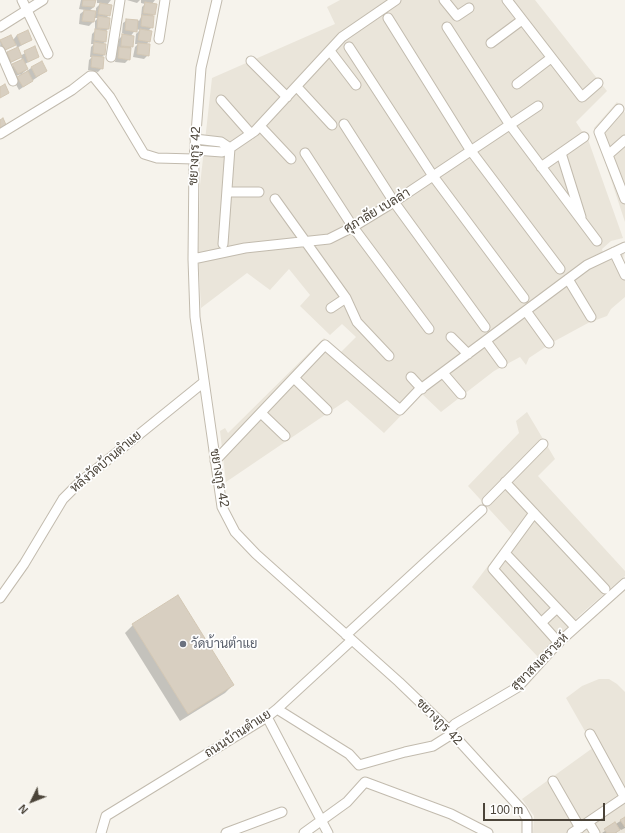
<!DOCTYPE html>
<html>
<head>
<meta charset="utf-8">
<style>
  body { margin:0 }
  #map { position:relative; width:625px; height:833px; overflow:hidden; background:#f6f3ec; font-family:Helvetica,sans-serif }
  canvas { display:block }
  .north { position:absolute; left:12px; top:781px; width:40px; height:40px; -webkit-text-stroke:3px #fff; paint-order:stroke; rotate:227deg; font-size:11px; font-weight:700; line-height:16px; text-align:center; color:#4b4439 }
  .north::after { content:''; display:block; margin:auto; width:14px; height:18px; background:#4b4439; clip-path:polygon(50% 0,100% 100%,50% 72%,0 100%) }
  .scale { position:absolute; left:483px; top:803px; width:122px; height:18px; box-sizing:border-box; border:2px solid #4b4439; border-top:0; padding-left:5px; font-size:12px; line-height:14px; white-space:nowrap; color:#4b4439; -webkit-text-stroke:3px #fff; paint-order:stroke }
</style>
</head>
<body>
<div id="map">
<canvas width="625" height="833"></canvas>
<div class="north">N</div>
<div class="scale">100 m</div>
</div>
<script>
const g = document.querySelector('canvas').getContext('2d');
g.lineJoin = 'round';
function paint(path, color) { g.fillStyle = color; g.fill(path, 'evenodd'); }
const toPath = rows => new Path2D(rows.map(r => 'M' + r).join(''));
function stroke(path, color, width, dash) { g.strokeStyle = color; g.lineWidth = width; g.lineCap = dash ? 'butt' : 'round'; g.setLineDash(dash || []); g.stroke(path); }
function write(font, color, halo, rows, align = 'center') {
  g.font = font + ' Helvetica,Sarabun,sans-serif'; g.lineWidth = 3.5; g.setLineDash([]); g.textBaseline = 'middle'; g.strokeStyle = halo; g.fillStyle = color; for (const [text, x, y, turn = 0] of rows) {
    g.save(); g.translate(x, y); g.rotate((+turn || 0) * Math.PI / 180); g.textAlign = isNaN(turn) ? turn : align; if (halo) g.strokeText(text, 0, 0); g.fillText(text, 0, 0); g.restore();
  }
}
paint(toPath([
  [340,0,535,0,607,91,576,122,582,131,585,131,623,238,611,241,602,249,603,253,625,244,623,260,625,264,625,297,611,309,607,316,588,323,553,342,529,358,526,365,520,357,494,371,441,412,422,394,384,433,347,400,226,482,220,431,225,428,228,433,324,338,340,353,356,337,342,324,330,335,300,306,310,295,289,269,270,290,247,273,201,308,198,252,200,185,212,78,335,24,327,7],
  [617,102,625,113,625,222,594,128],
  [527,412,555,459,538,476,625,571,625,576,581,614,538,657,472,587,512,534,468,486,519,433,516,421],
  [599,679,609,679,617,684,625,692,625,833,533,833,534,816,522,799,594,747,566,698,582,686]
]), '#eae5da');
paint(toPath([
  [81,0,95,0,94,7,89,11,96,12,96,8,101,3,97,3,97,0,111,0,107,5,109,15,106,18,109,19,108,29,105,32,105,42,102,44,104,55,101,58,102,68,98,72,88,70,89,60,92,57,90,57,91,47,94,44,91,44,92,34,95,31,95,21,98,18,94,18,93,22,89,26,79,24,80,14,85,10,79,9],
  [127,0,140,0,137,3],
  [141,0,155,0,152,4,154,14,152,17,152,27,148,31,149,41,146,45,148,55,144,59,133,57,135,47,138,44,135,44,136,34,140,30,136,29,130,37,133,37,129,59,125,63,115,62,119,39,124,34,122,33,123,23,127,20,139,21,141,17,142,7,145,4,141,3],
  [17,35,31,40,17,48,16,44,1,53,0,41,13,40],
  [34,48,38,57,25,64,27,69,20,76,31,68,46,71,19,90,14,81,21,74,14,77,9,69,22,60,21,57,7,65,3,56,7,52,20,56],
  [133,625,233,685,225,693,180,721,125,633],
  [625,818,625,828,621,830,620,829,616,833,602,833]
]), '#0003');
const building = toPath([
  [83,0,96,0,94,7,82,6,83,0],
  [145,2,157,4,155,15,143,13,145,2],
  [100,3,112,5,110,16,98,14,100,3],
  [84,10,96,11,94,22,82,21,84,10],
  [142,15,154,16,153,28,141,26,142,15],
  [98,16,110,18,109,29,97,28,98,16],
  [126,19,138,20,137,32,125,30,126,19],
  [95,29,107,31,106,42,94,40,95,29],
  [140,29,152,31,150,42,138,40,140,29],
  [28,30,32,40,21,45,17,35,28,30],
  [122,34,134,36,133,47,121,46,122,34],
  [11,35,16,45,5,50,0,40,11,35],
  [94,42,106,44,105,55,93,53,94,42],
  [138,43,150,44,149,56,137,54,138,43],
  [35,46,39,57,28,62,24,51,35,46],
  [18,47,22,57,11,62,7,52,18,47],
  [119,47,131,48,130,60,118,58,119,47],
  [92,56,104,57,103,69,91,67,92,56],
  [23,59,28,69,18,74,12,64,23,59],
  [42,61,47,71,36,77,31,67,42,61],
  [28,71,33,81,23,87,17,77,28,71],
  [5,84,9,93,0,98,0,87,5,84],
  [3,118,7,127,0,131,0,120,3,118],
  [178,595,234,685,188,714,132,624,178,595],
  [625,817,625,827,620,820,625,817],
  [615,822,620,830,615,833,607,833,604,829,615,822]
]);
paint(building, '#d8cfc1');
stroke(building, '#d3c7b4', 1);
const street = toPath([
  [22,0,48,54],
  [217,0,201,68,194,159,193,259,195,317,222,507,235,532,256,554,399,682,449,730,522,810,527,819,527,833],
  [444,0,457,16,469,8],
  [507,0,582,97,598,83],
  [388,18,471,151,560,269],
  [0,27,43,0],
  [447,27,510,125,597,241],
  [159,39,165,0],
  [491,43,522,20],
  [349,47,433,176,524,298],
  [0,51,13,81],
  [330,51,356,85],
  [111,57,120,0],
  [251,61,287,97],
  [517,84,551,58],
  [297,87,332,125],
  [221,100,251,134],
  [619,109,599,132,625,199],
  [344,124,394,202,485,327],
  [260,126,291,159],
  [0,134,72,90,90,76,93,76,110,97,144,154,157,158,194,159],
  [195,150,222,152,230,148,221,142,195,139],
  [305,153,353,227,429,329],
  [561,153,581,217],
  [608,155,625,140],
  [541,167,584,137],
  [227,192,259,192],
  [275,199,346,298,357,322,389,356],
  [223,244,230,148,255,131,342,37,396,0],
  [614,252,625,275],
  [193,259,245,248,329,239,353,227,394,202,538,106],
  [568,279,591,317],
  [331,308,346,298],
  [526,311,549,343],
  [451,337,468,354],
  [486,341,502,363],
  [443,373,461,394],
  [411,377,422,389],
  [294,378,327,410],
  [261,413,285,436],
  [215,461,325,345,400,410,418,391,587,265,625,247],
  [505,482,605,589],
  [487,501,543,444],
  [534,513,493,569,559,643],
  [505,553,575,627],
  [0,598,24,564,63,499,79,483,204,382],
  [541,623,557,608],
  [346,635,482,510],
  [277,709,352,640],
  [267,717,328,833],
  [449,730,455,724,518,687,557,644,625,583],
  [590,734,625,798],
  [553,781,580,828],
  [589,823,595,833],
  [101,833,106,816,267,717,277,709,349,754,359,765,405,752,433,746,452,734],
  [226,833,282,812],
  [304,833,347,802,365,782,451,814,488,833],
  [572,833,625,797]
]);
stroke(street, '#c2bbae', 11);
stroke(street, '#fff', 9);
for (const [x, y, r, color] of [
  [183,644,4,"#6b7280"]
]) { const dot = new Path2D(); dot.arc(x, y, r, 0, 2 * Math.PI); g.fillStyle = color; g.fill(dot); stroke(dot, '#fff', 1.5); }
write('13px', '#4b4439', '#fff', [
  ["ชยางกูร 42",195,156,-87],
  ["ศุภาลัย เบลล่า",377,211,-31],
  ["หลังวัดบ้านตำแย",106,462,-40],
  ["ชยางกูร 42",219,478,80],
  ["สุขาสงเคราะห์",540,662,-45],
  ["ชยางกูร 42",439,722,45],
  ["ถนนบ้านตำแย",238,734,-33]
]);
write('13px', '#5b616d', '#fff', [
  ["วัดบ้านตำแย",191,644]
], 'left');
</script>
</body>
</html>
